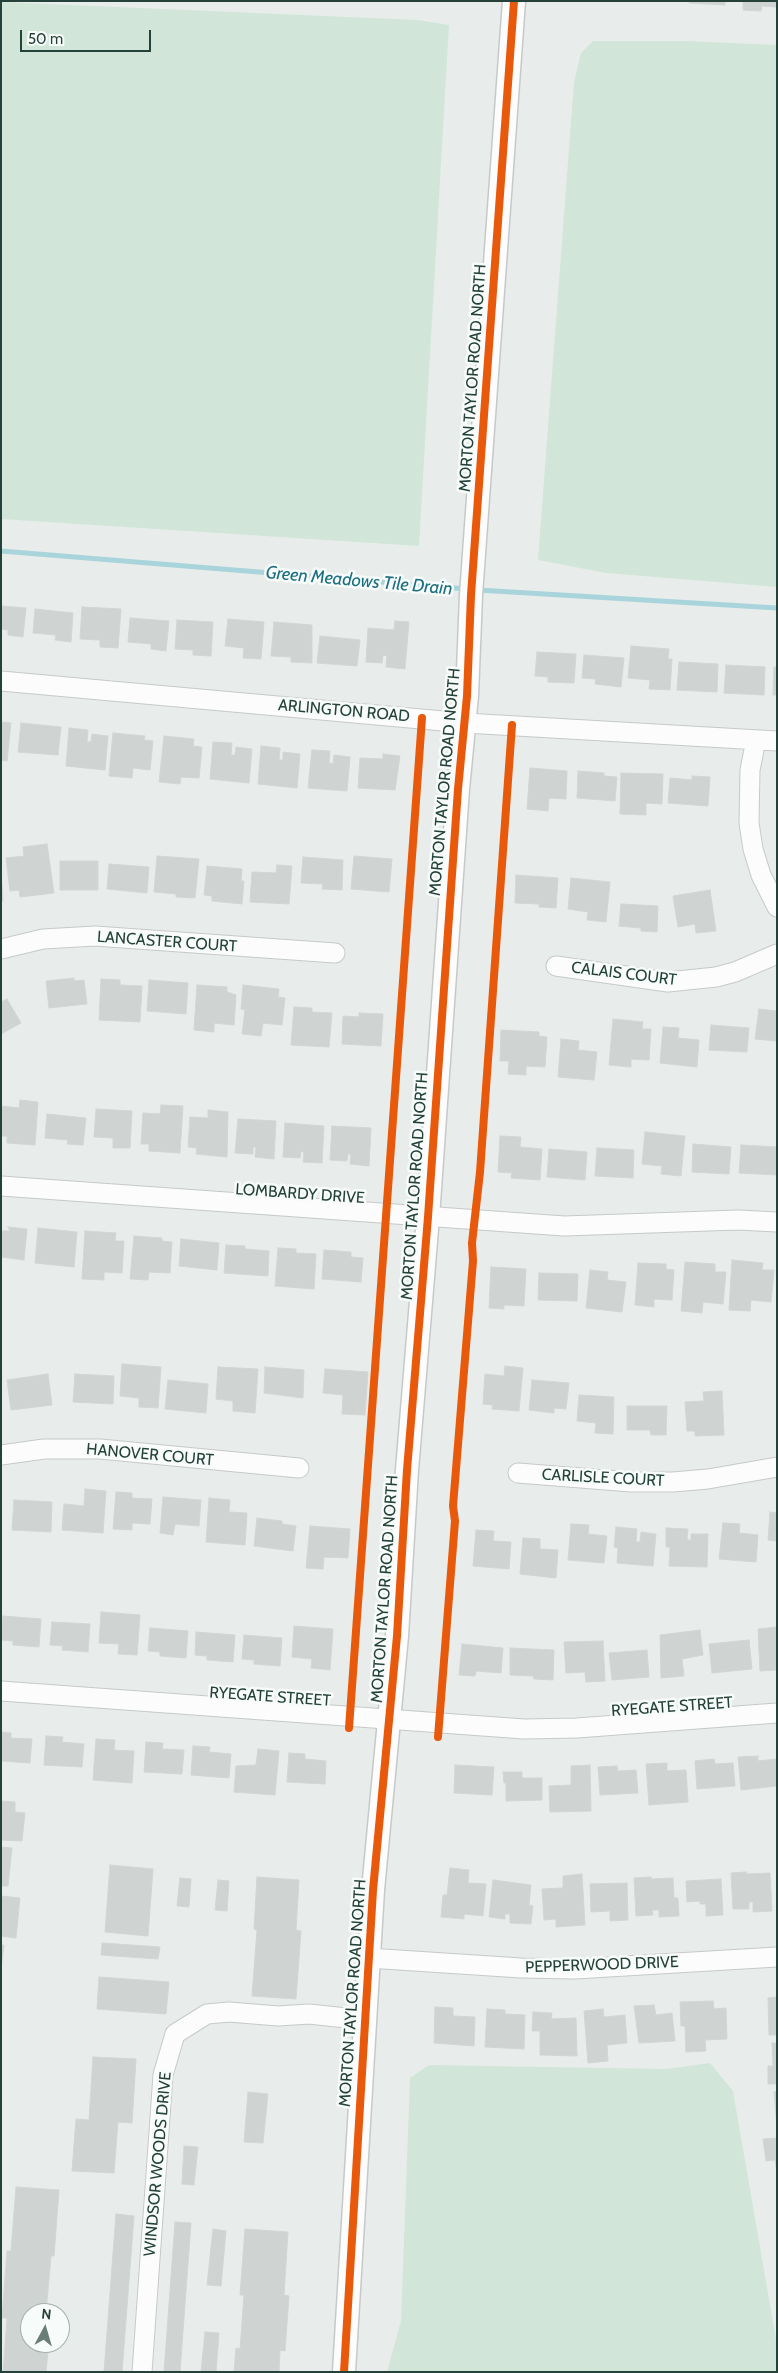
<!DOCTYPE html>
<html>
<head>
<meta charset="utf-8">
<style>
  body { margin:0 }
  #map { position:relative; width:778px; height:2373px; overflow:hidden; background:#e8edeb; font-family:Cabin,sans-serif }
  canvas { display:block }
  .frame { position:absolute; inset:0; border:2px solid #24423a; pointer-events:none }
  .north { position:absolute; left:20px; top:2303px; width:50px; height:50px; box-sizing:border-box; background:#f7fbf9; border:1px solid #a3b1ad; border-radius:50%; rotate:6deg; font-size:14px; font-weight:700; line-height:20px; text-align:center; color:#24423a }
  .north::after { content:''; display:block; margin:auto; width:18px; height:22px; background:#697e78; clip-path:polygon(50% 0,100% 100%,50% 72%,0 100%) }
  .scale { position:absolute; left:20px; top:30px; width:131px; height:22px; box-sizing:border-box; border:2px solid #24423a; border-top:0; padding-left:6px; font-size:15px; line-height:18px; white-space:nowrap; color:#24423a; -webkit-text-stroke:4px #f7fbf9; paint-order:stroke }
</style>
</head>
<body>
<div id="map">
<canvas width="778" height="2373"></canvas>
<div class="frame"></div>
<div class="north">N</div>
<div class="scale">50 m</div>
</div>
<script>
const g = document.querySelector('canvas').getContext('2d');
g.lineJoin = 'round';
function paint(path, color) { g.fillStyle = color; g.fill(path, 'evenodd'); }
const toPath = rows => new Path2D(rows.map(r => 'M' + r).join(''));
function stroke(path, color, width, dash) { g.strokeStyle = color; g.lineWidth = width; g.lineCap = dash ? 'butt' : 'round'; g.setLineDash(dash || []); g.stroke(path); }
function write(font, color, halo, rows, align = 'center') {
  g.font = font + ' Cabin,sans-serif'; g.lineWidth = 5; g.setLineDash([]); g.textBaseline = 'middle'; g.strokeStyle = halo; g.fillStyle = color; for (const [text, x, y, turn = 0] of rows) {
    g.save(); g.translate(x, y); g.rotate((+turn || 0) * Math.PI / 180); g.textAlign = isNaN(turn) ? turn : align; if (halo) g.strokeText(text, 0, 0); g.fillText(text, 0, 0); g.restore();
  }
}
paint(toPath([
  [1,2,418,20,449,25,419,546,1,519],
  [593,41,686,41,777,45,777,587,606,573,538,560,574,82,581,53],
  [710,2063,733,2091,777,2345,777,2372,387,2372,401,2321,410,2078,429,2065,666,2069]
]), '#d1e6d8');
stroke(toPath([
  [1,551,467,589],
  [478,590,777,608]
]), '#a9d4db', 5);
const building = toPath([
  [689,1,725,1,725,5,689,3,689,1],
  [743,1,777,1,777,7,762,6,761,11,743,10,743,1],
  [1,606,26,608,23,637,8,635,8,630,1,629,1,606],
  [82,607,121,609,118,648,100,647,100,640,80,639,82,607],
  [35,609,73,613,71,642,55,640,56,635,33,633,35,609],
  [130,618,169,621,166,651,151,649,151,644,128,642,130,618],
  [228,619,264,622,261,659,243,658,244,648,225,646,228,619],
  [177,620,213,622,211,656,193,655,193,650,175,649,177,620],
  [395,621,409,622,405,669,386,667,387,656,383,655,382,663,366,662,368,628,394,630,395,621],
  [274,622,312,625,312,663,291,662,291,657,271,656,274,622],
  [320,636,360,640,357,666,317,663,320,636],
  [631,646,669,649,668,659,672,659,670,690,649,689,650,680,628,678,631,646],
  [537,652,576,654,574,683,548,682,548,677,535,676,537,652],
  [584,655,624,658,621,687,595,684,596,679,582,678,584,655],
  [679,662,718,664,717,692,677,690,679,662],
  [726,665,765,667,764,695,724,693,726,665],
  [774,667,777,667,777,695,773,695,774,667],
  [1,722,11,723,7,761,1,760,1,722],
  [21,723,61,727,58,755,18,752,21,723],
  [69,728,88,730,87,742,91,742,92,734,108,736,105,770,66,766,69,728],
  [113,733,145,736,144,740,153,741,150,770,133,768,132,778,109,776,113,733],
  [164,736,194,739,193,746,202,747,199,778,181,777,180,784,159,782,164,736],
  [213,742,232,743,231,755,235,755,236,747,252,749,249,783,210,779,213,742],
  [261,746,280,748,279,760,283,760,283,752,300,754,297,788,258,784,261,746],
  [312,750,330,751,329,763,333,764,334,755,350,757,347,791,308,788,312,750],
  [383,754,400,756,395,790,358,788,360,758,383,759,383,754],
  [530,768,567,771,566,799,549,798,548,811,527,809,530,768],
  [578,771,604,773,604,776,617,777,615,801,577,798,578,771],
  [621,773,663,774,662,804,646,803,646,815,620,814,621,773],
  [692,776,710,777,708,806,668,803,670,778,692,780,692,776],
  [47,844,54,893,20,897,19,890,10,891,6,858,24,856,23,847,47,844],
  [157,856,199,859,195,898,176,897,176,894,154,892,157,856],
  [354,856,392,859,389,892,351,889,354,856],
  [303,857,343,860,342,890,322,889,323,884,301,883,303,857],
  [60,861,98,861,98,890,60,890,60,861],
  [109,864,149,867,147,893,107,889,109,864],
  [277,865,292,866,289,904,250,902,252,872,276,873,277,865],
  [207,866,242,869,241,881,244,881,242,904,212,901,212,896,204,895,207,866],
  [1,871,3,901,1,901,1,871],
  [516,875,558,878,556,908,539,907,539,904,515,903,516,875],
  [571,878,610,882,606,922,587,920,588,912,568,909,571,878],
  [710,890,716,931,696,933,695,924,678,927,673,896,710,890],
  [621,904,658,906,657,932,641,931,641,928,619,926,621,904],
  [74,978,74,981,84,980,87,1004,49,1008,46,981,74,978],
  [101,979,120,980,120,985,142,986,140,1022,99,1020,101,979],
  [149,980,188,983,186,1014,147,1011,149,980],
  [197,985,227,987,227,992,236,995,234,1025,214,1023,214,1032,194,1030,197,985],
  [243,985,279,989,278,997,285,998,282,1025,263,1023,261,1036,242,1034,245,1010,241,1009,243,985],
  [7,999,21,1023,1,1034,1,1002,7,999],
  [294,1007,312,1008,312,1012,332,1013,329,1047,291,1045,294,1007],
  [759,1009,777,1011,777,1041,755,1039,759,1009],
  [359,1013,383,1014,381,1046,342,1044,343,1016,359,1017,359,1013],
  [613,1019,643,1022,642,1029,651,1029,649,1060,631,1059,631,1067,609,1065,613,1019],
  [711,1025,749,1028,747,1052,709,1050,711,1025],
  [663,1027,679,1028,678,1038,699,1040,697,1067,660,1063,663,1027],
  [501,1030,539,1032,539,1036,547,1037,545,1067,526,1066,526,1075,508,1074,509,1061,500,1061,501,1030],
  [561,1039,579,1041,578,1050,597,1052,594,1080,558,1077,561,1039],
  [20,1100,38,1102,35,1145,7,1143,7,1136,1,1136,1,1106,19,1108,20,1100],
  [161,1105,183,1106,180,1153,149,1151,149,1144,141,1144,143,1113,160,1114,161,1105],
  [96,1109,132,1111,130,1148,113,1148,113,1138,94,1137,96,1109],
  [208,1110,228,1112,227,1157,196,1154,197,1148,188,1147,190,1117,208,1118,208,1110],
  [47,1114,86,1118,83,1145,67,1144,68,1140,45,1138,47,1114],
  [238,1119,276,1121,274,1159,255,1157,256,1147,253,1147,253,1154,235,1153,238,1119],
  [285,1123,324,1126,322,1163,303,1162,304,1152,301,1151,300,1158,283,1157,285,1123],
  [332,1126,371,1128,369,1166,350,1164,351,1154,348,1154,347,1161,330,1160,332,1126],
  [645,1132,685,1136,681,1176,661,1174,662,1166,642,1164,645,1132],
  [500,1136,521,1137,520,1147,542,1149,540,1180,511,1178,512,1173,498,1172,500,1136],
  [693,1144,731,1147,729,1174,692,1172,693,1144],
  [741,1145,777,1147,777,1175,739,1173,741,1145],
  [597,1148,634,1150,633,1178,595,1176,597,1148],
  [549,1149,587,1152,585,1180,547,1177,549,1149],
  [8,1227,27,1229,24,1260,1,1257,1,1231,10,1231,8,1227],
  [38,1228,77,1232,74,1267,35,1263,38,1228],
  [85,1231,116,1233,115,1241,124,1241,122,1273,104,1272,104,1280,82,1279,85,1231],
  [134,1236,162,1238,162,1241,172,1242,170,1273,149,1272,148,1280,130,1279,134,1236],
  [181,1239,219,1243,217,1270,179,1266,181,1239],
  [226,1245,245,1246,245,1249,269,1251,268,1276,224,1273,226,1245],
  [278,1248,296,1249,296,1253,316,1254,314,1289,275,1286,278,1248],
  [324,1250,351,1252,351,1257,363,1258,361,1282,322,1279,324,1250],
  [732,1260,763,1263,762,1270,774,1270,771,1302,751,1300,750,1311,729,1310,732,1260],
  [685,1262,715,1264,715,1272,726,1272,723,1304,703,1302,702,1313,681,1311,685,1262],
  [638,1263,666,1264,666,1269,674,1270,672,1300,654,1299,654,1307,635,1305,638,1263],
  [491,1267,526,1269,524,1306,504,1305,504,1309,489,1308,491,1267],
  [590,1270,608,1272,607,1280,626,1282,622,1312,586,1308,590,1270],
  [539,1273,578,1274,577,1301,538,1300,539,1273],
  [122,1364,161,1367,158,1408,139,1407,139,1398,120,1396,122,1364],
  [505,1366,523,1368,519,1411,492,1409,493,1405,483,1404,485,1374,504,1376,505,1366],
  [218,1367,258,1369,255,1413,233,1411,233,1401,216,1399,218,1367],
  [265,1367,304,1370,303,1398,264,1393,265,1367],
  [325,1369,368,1372,365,1415,342,1414,343,1395,323,1393,325,1369],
  [48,1374,52,1405,11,1410,7,1380,48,1374],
  [75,1374,114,1376,113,1404,73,1402,75,1374],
  [168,1380,208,1384,206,1413,165,1409,168,1380],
  [532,1380,569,1383,566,1409,554,1408,554,1413,529,1410,532,1380],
  [722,1391,724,1435,695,1436,695,1431,687,1431,685,1402,704,1401,703,1392,722,1391],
  [579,1395,614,1397,613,1434,595,1433,596,1423,577,1421,579,1395],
  [627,1406,667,1406,666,1435,651,1435,650,1430,627,1430,627,1406],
  [85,1489,106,1491,103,1533,62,1530,64,1504,84,1506,85,1489],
  [116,1492,132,1493,132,1498,152,1499,150,1524,132,1523,132,1530,113,1529,116,1492],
  [163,1497,201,1500,199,1526,175,1524,173,1535,160,1533,163,1497],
  [209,1498,230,1500,229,1512,247,1513,245,1545,206,1542,209,1498],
  [14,1500,52,1502,51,1532,12,1530,14,1500],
  [770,1512,777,1513,777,1541,768,1540,770,1512],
  [257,1518,282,1521,282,1524,296,1526,293,1551,254,1546,257,1518],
  [723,1523,740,1524,739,1533,758,1535,756,1562,719,1559,723,1523],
  [571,1524,589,1525,588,1534,607,1536,604,1563,568,1560,571,1524],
  [310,1526,350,1529,348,1558,324,1557,323,1569,306,1568,310,1526],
  [616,1527,637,1529,636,1542,640,1542,641,1532,656,1534,653,1566,617,1563,618,1548,614,1547,616,1527],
  [666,1528,688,1529,687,1539,691,1541,691,1534,708,1534,707,1567,669,1566,670,1547,666,1547,666,1528],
  [476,1530,494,1531,493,1541,511,1542,509,1569,473,1566,476,1530],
  [523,1538,540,1539,540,1549,558,1550,556,1578,520,1574,523,1538],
  [101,1612,140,1615,137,1655,118,1654,119,1644,99,1643,101,1612],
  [3,1616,41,1619,39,1647,13,1645,13,1641,1,1640,3,1616],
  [52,1622,90,1624,88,1652,62,1650,63,1646,50,1645,52,1622],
  [294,1626,333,1629,330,1670,311,1668,312,1659,292,1657,294,1626],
  [777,1627,777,1670,760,1671,758,1629,777,1627],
  [150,1628,188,1631,186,1658,160,1656,160,1652,148,1651,150,1628],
  [700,1630,703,1655,682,1659,684,1676,661,1678,660,1635,700,1630],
  [196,1632,235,1635,233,1662,207,1660,207,1656,195,1655,196,1632],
  [244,1635,282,1638,280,1666,254,1664,254,1660,242,1659,244,1635],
  [749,1640,752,1669,712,1673,709,1644,749,1640],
  [603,1641,605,1681,586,1682,585,1672,566,1673,564,1642,603,1641],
  [462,1644,503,1648,501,1673,476,1671,475,1676,459,1675,462,1644],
  [510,1648,554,1650,553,1680,534,1679,533,1676,510,1675,510,1648],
  [647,1650,649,1677,612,1680,609,1653,647,1650],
  [1,1732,11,1733,11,1738,32,1739,30,1763,1,1761,1,1732],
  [46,1736,63,1737,62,1742,84,1744,82,1767,44,1765,46,1736],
  [96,1739,115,1740,114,1750,134,1751,132,1783,93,1780,96,1739],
  [146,1742,163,1743,162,1749,184,1750,182,1774,144,1772,146,1742],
  [193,1746,210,1747,209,1752,231,1754,229,1778,191,1775,193,1746],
  [258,1749,279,1751,275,1795,234,1792,236,1766,256,1765,258,1749],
  [289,1753,305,1754,305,1759,326,1761,325,1784,287,1782,289,1753],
  [758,1756,758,1761,777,1759,777,1786,741,1790,738,1757,758,1756],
  [714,1759,715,1764,733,1763,735,1786,697,1789,695,1761,714,1759],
  [667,1763,667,1771,686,1770,688,1802,649,1805,646,1764,667,1763],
  [455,1765,494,1767,492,1795,454,1793,455,1765],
  [590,1765,591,1811,550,1812,549,1786,571,1785,571,1766,590,1765],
  [617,1766,618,1771,636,1770,638,1793,600,1795,598,1767,617,1766],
  [503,1772,522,1772,522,1778,542,1778,542,1800,506,1801,506,1783,504,1783,503,1772],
  [1,1801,15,1802,15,1812,25,1813,22,1841,1,1840,1,1801],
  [1,1847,12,1848,8,1886,1,1886,1,1847],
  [110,1865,153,1869,148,1936,105,1932,110,1865],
  [450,1868,469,1870,468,1883,486,1884,483,1916,464,1914,464,1919,441,1917,443,1895,447,1895,450,1868],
  [746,1872,747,1874,770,1873,772,1911,753,1912,753,1902,749,1902,749,1909,733,1909,731,1873,746,1872],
  [582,1874,585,1925,556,1927,556,1919,544,1920,542,1889,563,1888,563,1876,582,1874],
  [257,1877,299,1880,296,1930,301,1931,296,1999,252,1996,257,1930,254,1929,257,1877],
  [651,1877,651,1879,673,1878,674,1898,678,1898,679,1916,659,1917,659,1910,652,1910,653,1915,636,1916,634,1878,651,1877],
  [180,1878,191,1879,189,1907,177,1906,180,1878],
  [721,1879,723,1915,706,1916,706,1904,700,1904,700,1901,687,1902,686,1881,721,1879],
  [218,1880,229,1881,227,1911,215,1910,218,1880],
  [493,1880,531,1885,529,1905,533,1906,531,1924,510,1923,510,1914,505,1914,505,1919,489,1917,493,1880],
  [627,1883,628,1920,610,1921,610,1911,591,1912,590,1884,627,1883],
  [1,1896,20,1898,16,1938,1,1936,1,1896],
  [102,1943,160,1947,158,1959,101,1955,102,1943],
  [1,1945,4,1945,1,1969,1,1945],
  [99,1977,169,1982,166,2014,97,2009,99,1977],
  [777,1997,777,2035,769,2035,768,1998,777,1997],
  [713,2001,714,2009,726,2008,727,2039,705,2040,706,2051,686,2052,685,2026,681,2026,680,2002,713,2001],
  [654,2005,656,2015,672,2013,675,2041,639,2043,634,2006,654,2005],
  [435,2007,453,2008,453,2016,475,2017,474,2046,434,2043,435,2007],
  [487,2009,505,2010,505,2014,525,2015,524,2049,485,2047,487,2009],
  [603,2009,604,2017,625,2015,627,2043,607,2045,608,2061,588,2063,584,2011,603,2009],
  [533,2012,552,2013,551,2019,576,2018,577,2056,540,2055,540,2031,532,2031,533,2012],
  [772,2043,777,2043,777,2084,768,2084,768,2066,773,2066,772,2043],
  [93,2057,136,2059,132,2123,118,2122,114,2173,72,2171,76,2119,89,2120,93,2057],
  [777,2091,777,2128,774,2092,777,2091],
  [248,2092,268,2094,263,2143,244,2142,248,2092],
  [777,2138,777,2173,775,2160,766,2161,763,2139,777,2138],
  [184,2146,198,2147,194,2185,182,2184,184,2146],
  [16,2187,59,2190,54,2256,51,2256,46,2313,30,2313,30,2343,49,2343,46,2372,3,2372,7,2318,2,2318,7,2251,11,2251,16,2187],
  [116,2214,134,2216,122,2372,104,2372,116,2214],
  [175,2222,191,2223,180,2372,164,2372,175,2222],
  [213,2229,226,2231,221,2286,207,2285,213,2229],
  [245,2229,288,2232,284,2295,289,2296,285,2351,280,2350,279,2372,234,2372,236,2348,240,2349,244,2295,240,2295,245,2229],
  [205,2332,219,2333,216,2372,201,2372,205,2332]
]);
paint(building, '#cfd4d2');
stroke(building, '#d1d6d4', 1);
const minor = toPath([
  [1,681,465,723,777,741],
  [756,740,750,770,749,823,753,849,761,875,777,907],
  [1,949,43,939,95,936,335,953],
  [556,966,668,982,716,977,735,972,777,954],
  [1,1186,564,1226,738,1220,777,1222],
  [1,1455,44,1449,100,1449,299,1468],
  [518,1473,631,1482,673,1482,708,1479,777,1467],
  [1,1691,524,1729,577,1728,777,1713],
  [368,1958,521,1968,575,1969,777,1957],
  [142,2372,163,2075,175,2034,207,2014,229,2012,278,2016,309,2014,365,2020]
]);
const tertiary = toPath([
  [344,2372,373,1890,397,1636,407,1470,428,1217,458,789,467,696,471,595,514,1]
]);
stroke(minor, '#c5cac8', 21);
stroke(tertiary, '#c5cac8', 25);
stroke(minor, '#fcfcfc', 19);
stroke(tertiary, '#fcfcfc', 22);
stroke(toPath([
  [349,1728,422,718],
  [438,1737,455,1521,453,1506,473,1261,472,1243,480,1172,512,725],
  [344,2372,373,1890,397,1636,407,1470,428,1217,458,789,467,696,471,595,514,1]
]), '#e8590c', 8);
write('16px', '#24423a', '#f7fbf9', [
  ["MORTON TAYLOR ROAD NORTH",473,378,-86],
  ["ARLINGTON ROAD",344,711,5],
  ["MORTON TAYLOR ROAD NORTH",445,782,-85],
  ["LANCASTER COURT",167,942,4],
  ["CALAIS COURT",624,974,7],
  ["MORTON TAYLOR ROAD NORTH",415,1186,-86],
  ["LOMBARDY DRIVE",300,1194,4],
  ["HANOVER COURT",150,1455,5],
  ["CARLISLE COURT",603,1478,3],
  ["MORTON TAYLOR ROAD NORTH",385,1589,-86],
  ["RYEGATE STREET",270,1697,4],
  ["RYEGATE STREET",672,1707,-4],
  ["PEPPERWOOD DRIVE",602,1965,-2],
  ["MORTON TAYLOR ROAD NORTH",353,1993,-86],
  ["WINDSOR WOODS DRIVE",158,2164,-85]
]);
write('italic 18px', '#1c6f80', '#f7fbf9', [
  ["Green Meadows Tile Drain",359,581,5]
]);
</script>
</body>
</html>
